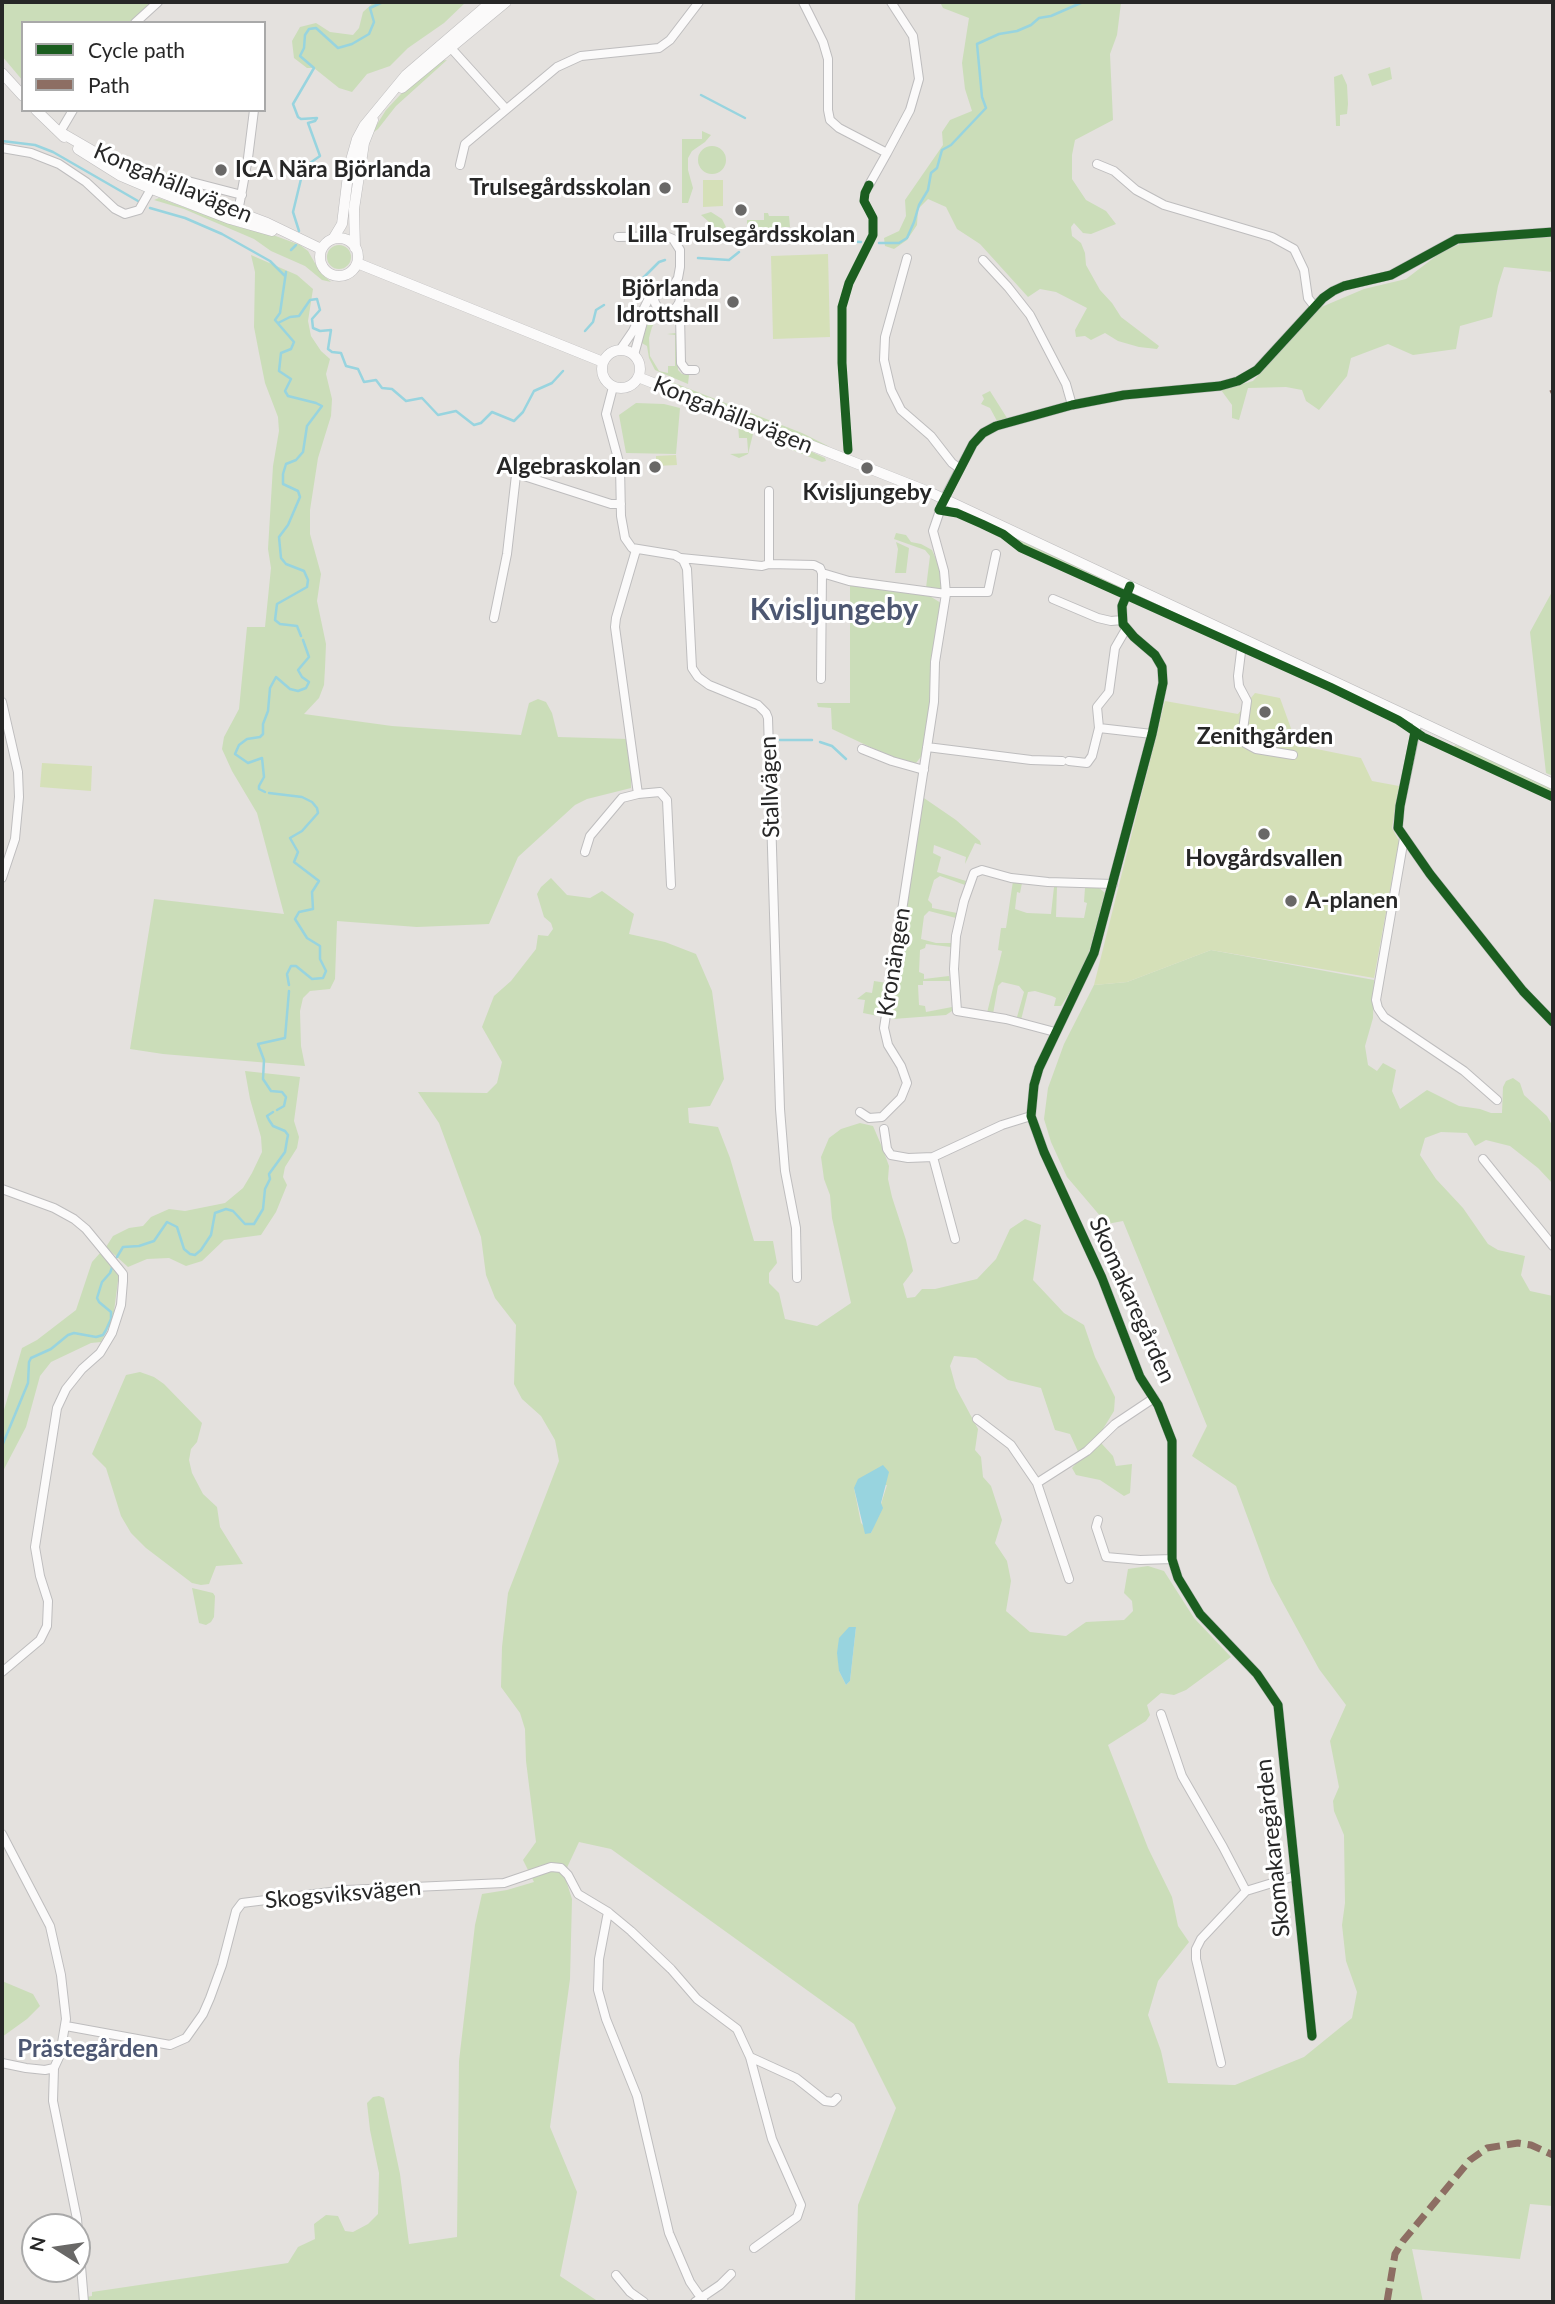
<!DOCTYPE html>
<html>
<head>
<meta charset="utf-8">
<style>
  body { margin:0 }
  #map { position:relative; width:1555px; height:2304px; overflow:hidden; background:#e4e1de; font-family:Lato,sans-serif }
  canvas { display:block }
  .frame { position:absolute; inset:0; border:4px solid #272727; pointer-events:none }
  .legend { position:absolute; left:21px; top:21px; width:245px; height:91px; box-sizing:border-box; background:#fff; border:2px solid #a9a9a9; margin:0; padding:9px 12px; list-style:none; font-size:21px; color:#272727 }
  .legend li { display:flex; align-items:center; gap:14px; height:35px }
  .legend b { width:35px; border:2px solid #a9a9a9 }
  .north { position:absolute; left:21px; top:2213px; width:70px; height:70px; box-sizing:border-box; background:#fff; border:2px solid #a9a9a9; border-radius:50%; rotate:282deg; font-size:19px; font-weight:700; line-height:28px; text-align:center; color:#272727 }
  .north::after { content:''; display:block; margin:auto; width:24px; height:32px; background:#696867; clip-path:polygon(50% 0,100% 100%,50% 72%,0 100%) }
</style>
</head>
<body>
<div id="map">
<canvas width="1555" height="2304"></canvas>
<div class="frame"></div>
<ul class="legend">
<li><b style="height:9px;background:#1b5e20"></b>Cycle path</li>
<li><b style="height:9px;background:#8d6e63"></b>Path</li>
</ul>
<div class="north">N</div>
</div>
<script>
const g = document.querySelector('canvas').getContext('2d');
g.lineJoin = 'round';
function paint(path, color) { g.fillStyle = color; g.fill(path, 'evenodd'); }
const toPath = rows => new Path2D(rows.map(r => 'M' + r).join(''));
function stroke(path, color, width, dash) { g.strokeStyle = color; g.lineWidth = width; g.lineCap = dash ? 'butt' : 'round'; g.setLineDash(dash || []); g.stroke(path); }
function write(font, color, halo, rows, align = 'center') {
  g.font = font + ' Lato,sans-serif'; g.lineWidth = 6; g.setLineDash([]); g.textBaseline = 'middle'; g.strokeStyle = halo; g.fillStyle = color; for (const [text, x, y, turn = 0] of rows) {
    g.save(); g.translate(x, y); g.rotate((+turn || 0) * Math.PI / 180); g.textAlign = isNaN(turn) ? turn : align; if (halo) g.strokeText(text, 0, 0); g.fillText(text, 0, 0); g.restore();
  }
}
paint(toPath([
  [2,2,151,2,129,23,23,23,23,81,2,56],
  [374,2,466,2,444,23,408,48,390,66,367,74,352,92,339,88,314,68,307,68,294,58,292,41,300,27,316,23,330,32,353,35,359,28,363,12],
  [940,2,1123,2,1121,3,1117,35,1110,54,1113,120,1075,140,1072,155,1072,179,1086,200,1106,211,1116,224,1091,234,1083,233,1074,223,1071,227,1072,236,1081,243,1085,253,1086,265,1100,290,1112,303,1121,317,1159,346,1157,349,1139,347,1118,341,1105,333,1091,340,1085,336,1076,337,1075,330,1087,308,1056,292,1040,289,1028,297,980,244,957,229,946,207,928,199,918,209,917,225,907,240,894,249,885,246,884,238,899,231,906,216,905,200,943,145,942,132,950,120,972,111,965,89,962,63,969,18,943,8],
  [447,60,396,106,378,129,371,134,386,110,401,94,440,61],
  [1390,67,1392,79,1372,86,1368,74],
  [1342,74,1347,85,1348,104,1347,114,1340,115,1340,126,1336,126,1334,77],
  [702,131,711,135,705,142,692,151,688,158,688,170,693,188,688,203,682,203,682,139,702,139],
  '698 160a14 14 0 1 1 28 0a14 14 0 1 1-28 0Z',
  [141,166,147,166,169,174,171,176,171,181,169,182,138,170],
  [159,198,239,227,273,235,300,245,308,251,320,272,331,282,322,280,305,266,271,251,254,239,184,209,154,200],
  [711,212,722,219,726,227,725,236,701,215],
  [764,213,768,213,769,216,789,216,790,227,747,229,747,220,764,220],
  [1553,237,1553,272,1504,267,1498,286,1492,317,1460,326,1456,349,1413,355,1388,344,1351,358,1347,376,1319,410,1306,401,1302,390,1286,387,1248,388,1239,420,1232,418,1232,405,1221,390,1253,381,1319,308,1364,289,1406,279,1440,253,1462,243],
  '327 257a12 12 0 1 1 24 0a12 12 0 1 1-24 0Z',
  [251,255,297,275,313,289,308,321,311,336,321,351,330,359,326,374,332,399,331,416,318,458,310,510,310,534,321,574,317,601,326,644,325,668,324,685,319,698,304,714,392,726,521,735,529,703,538,699,546,702,552,713,558,737,628,739,631,774,631,788,587,799,575,805,518,857,489,924,417,927,337,921,335,979,330,989,310,991,303,998,300,1011,301,1046,305,1066,163,1054,130,1049,154,899,284,914,257,813,232,771,222,749,224,737,239,709,247,627,265,627,271,568,268,549,273,466,279,431,278,417,265,383,259,353,254,327,255,272],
  [670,314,676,318,675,325,673,318,663,318,657,320,652,327,649,338,650,356,659,371,668,373,668,366,675,366,675,335,667,334,676,333,678,370,682,374,689,375,688,384,655,370,649,358,647,346,640,342,646,322,657,315],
  [659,377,802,433,830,447,804,439,678,388],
  [990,391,1007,418,997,421,990,408,981,404,984,399,982,395],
  [636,403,664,404,680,408,676,454,626,453,619,415],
  [738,425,750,430,753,434,748,454,739,458,730,454,748,453,748,450,747,438,739,438],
  [772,435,812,452,825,458,826,461,822,462,783,446,772,438,770,436],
  [896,533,906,535,911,542,921,544,932,550,942,573,942,588,938,590,926,588,930,556,925,550,894,539],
  [1010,536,1111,582,1120,587,1120,592,1023,547],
  [896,542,909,548,906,573,895,573,898,549],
  [850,585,928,595,941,603,932,701,924,753,916,763,904,763,832,729,831,708,818,707,817,703,850,703],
  [1553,590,1553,776,1546,773,1530,632],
  [1133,594,1235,640,1237,644,1130,597],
  [1249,649,1255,649,1396,718,1250,649],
  [1455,745,1470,750,1553,788,1553,795,1453,749],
  [921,796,956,820,980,841,981,845,975,843,965,864,966,857,934,845,933,853,941,857,937,872,966,881,965,885,940,876,934,880,928,900,932,904,932,908,957,913,956,918,929,911,924,916,921,939,936,943,951,943,951,947,926,944,925,948,920,950,919,972,924,974,924,979,949,976,950,981,923,981,923,985,918,985,919,1005,925,1006,926,1012,952,1007,952,1011,946,1015,893,1019,891,1018,889,1004],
  [551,878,567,895,590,898,602,891,634,914,629,934,665,942,696,954,712,991,724,1079,710,1106,688,1108,689,1123,718,1127,730,1158,754,1241,773,1241,777,1263,769,1273,769,1283,779,1293,785,1319,817,1326,851,1303,832,1218,830,1195,824,1179,821,1157,829,1138,841,1129,860,1123,873,1126,882,1147,889,1166,888,1179,892,1197,906,1240,913,1271,903,1284,907,1298,915,1297,922,1289,935,1289,977,1279,996,1259,1010,1229,1025,1219,1041,1225,1033,1280,1064,1313,1084,1325,1095,1357,1115,1397,1114,1411,1103,1429,1102,1444,1113,1456,1116,1466,1132,1464,1130,1493,1124,1496,1100,1480,1076,1475,1072,1468,1081,1458,1070,1434,1055,1430,1041,1388,1008,1380,976,1358,954,1356,950,1366,956,1388,978,1429,975,1450,981,1457,983,1477,991,1486,1002,1520,995,1543,1007,1561,1011,1581,1006,1611,1030,1632,1066,1636,1086,1622,1124,1620,1133,1611,1132,1601,1124,1593,1128,1569,1148,1566,1164,1571,1194,1618,1231,1657,1186,1690,1174,1695,1161,1693,1147,1705,1150,1715,1146,1721,1108,1745,1148,1848,1172,1897,1178,1926,1189,1942,1158,1981,1148,2015,1161,2051,1168,2083,1235,2085,1304,2057,1352,2018,1357,1992,1346,1961,1342,1925,1345,1903,1344,1835,1334,1811,1333,1801,1339,1787,1330,1741,1346,1705,1319,1669,1271,1581,1236,1486,1192,1456,1207,1426,1123,1221,1107,1224,1067,1177,1051,1142,1044,1119,1048,1088,1064,1044,1094,985,1127,982,1211,950,1374,980,1373,1018,1365,1046,1368,1065,1377,1071,1383,1063,1396,1070,1392,1091,1400,1109,1427,1090,1459,1106,1480,1109,1491,1113,1502,1113,1503,1087,1506,1081,1513,1078,1520,1083,1524,1095,1547,1116,1553,1127,1553,1184,1538,1168,1510,1146,1486,1140,1475,1146,1467,1133,1441,1132,1425,1138,1420,1155,1436,1179,1463,1208,1488,1244,1498,1250,1525,1256,1521,1275,1530,1291,1553,1296,1553,2206,1530,2204,1520,2259,1412,2249,1423,2302,855,2302,858,2205,896,2108,854,2024,611,1849,579,1842,564,1874,572,1899,570,1979,550,2127,577,2192,560,2276,599,2302,87,2302,86,2297,92,2296,92,2292,288,2263,298,2247,315,2239,314,2224,326,2215,338,2216,345,2231,353,2232,368,2224,378,2214,379,2173,370,2130,367,2103,373,2097,379,2096,384,2098,400,2174,409,2244,457,2237,459,2061,475,1925,482,1894,507,1890,534,1882,523,1860,536,1842,526,1761,525,1729,520,1713,501,1687,502,1647,508,1593,559,1461,555,1440,541,1416,522,1399,514,1384,516,1325,495,1298,486,1275,481,1237,439,1123,418,1092,487,1093,497,1083,502,1062,482,1027,494,996,511,981,536,949,538,935,548,936,553,929,551,923,544,917,537,894,541,887],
  [887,1485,876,1520,871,1533,861,1523,854,1488],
  [856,1627,850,1681,846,1685,839,1671],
  [1013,881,1022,883,1020,893,1017,892,1015,909,1027,913,1051,914,1054,887,1057,887,1056,917,1084,918,1087,903,1084,902,1085,888,1098,887,1105,893,1088,956,1081,975,1061,1006,1054,1006,1056,998,1052,996,1035,991,1028,992,1021,1020,1017,1017,1024,992,1019,986,1002,982,998,986,993,1014,987,1013,1002,951,998,950,1001,928,1006,928],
  [874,981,887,983,882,1014,878,1016,863,1013,865,1000,857,999,866,992,872,993],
  [245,1071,300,1077,294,1121,299,1137,297,1148,285,1167,283,1177,287,1185,276,1212,261,1235,224,1240,202,1261,186,1266,169,1258,147,1259,128,1267,106,1247,113,1236,129,1228,143,1226,151,1217,169,1209,185,1211,225,1203,243,1188,252,1173,262,1152,261,1137,250,1099],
  [100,1253,119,1273,113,1319,101,1342,91,1343,51,1362,40,1376,26,1427,2,1473,2,1417,22,1348,37,1340,76,1310,92,1262],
  [140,1372,154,1377,164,1384,202,1423,197,1442,191,1449,189,1460,192,1473,203,1494,217,1507,220,1527,243,1564,216,1566,209,1584,201,1585,192,1583,146,1548,131,1533,121,1516,106,1468,92,1454,126,1375],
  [192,1588,213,1593,215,1596,214,1617,211,1622,206,1625,199,1623],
  [2,1981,33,1994,40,2006,27,2019,2,2037]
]), '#cbddb9');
paint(toPath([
  [703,180,723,180,723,206,703,207],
  [828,254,830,337,773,339,771,256],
  [676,455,677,465,656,466,656,456],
  [1255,693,1280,698,1297,745,1361,758,1372,781,1399,786,1392,828,1399,841,1374,978,1211,950,1127,982,1094,985,1165,701,1238,714],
  [42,763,92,766,91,791,40,787]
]), '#d5e0b8');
paint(toPath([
  [883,1465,889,1472,881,1503,883,1508,871,1533,865,1534,854,1488,858,1479],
  [849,1627,856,1627,850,1681,846,1685,839,1671,837,1653,839,1638]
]), '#98d4df');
stroke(toPath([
  [701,95,745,118],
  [2,141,35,145,53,152,138,201],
  [150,208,185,218,222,234,270,261,285,276],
  [299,231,293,212,301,179,300,170,320,156,308,123,315,121,317,118,301,119,298,117,293,104,314,68,300,56,304,48,305,35,309,29,316,28,338,48,352,44,369,34,374,22,370,8,383,2],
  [752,239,758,237,861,242],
  [879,243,899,243,907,238,914,222,919,205,928,190,931,173,937,168,942,150,951,145,986,108,982,97,977,44,999,34,1017,31,1031,25,1039,18,1051,16,1083,2],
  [291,250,296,245],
  [698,258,729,260,739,252],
  [286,272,280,313,275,320,294,342,291,349,281,353,279,371,291,379,285,391,288,396,316,403,322,406,307,426,303,452,296,460,286,464,283,474,283,484,298,491,300,497,288,525,279,537,281,558,286,564,304,571,308,580,307,587,277,604,275,620,280,624,297,626,301,636],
  [632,289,659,262,665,260],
  [278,323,290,317,299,316,310,300,317,299,320,310,312,319,313,328,320,331,331,330,328,349,332,352,341,353,346,366,358,369,364,382,376,380,382,388,392,389,406,401,422,398,438,415,456,411,474,425,481,423,492,412,514,421,523,412,534,391,552,383,563,371],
  [585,331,593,322,596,310,604,305],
  [780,740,812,740],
  [820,742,832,746,846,759],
  [265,792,259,789,259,786,264,777,262,758,248,763,235,754,239,745,247,739,260,737,263,734,263,724,268,711,270,688,276,677,290,689,298,691,306,688,309,682,302,677,298,670,309,657,303,640],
  [269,793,302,797,312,802,317,808,318,813,302,831,290,838,298,852,294,862,319,881,312,892,313,909,299,912,295,919,307,938,320,946,320,959,326,971,323,978,312,979,296,966,291,966,287,974,289,985],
  [277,1110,284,1106,286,1097,282,1092,271,1091,263,1079,264,1060,258,1044,285,1038,289,991],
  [117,1257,123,1247,139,1246,154,1241,167,1222,177,1227,184,1249,190,1254,195,1255,201,1250,211,1235,215,1213,226,1209,233,1211,245,1224,254,1224,263,1209,265,1189,270,1179,269,1174,285,1152,287,1140,288,1135,285,1131,273,1126,269,1120,267,1116,273,1112],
  [2,1446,28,1383,29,1362,31,1358,51,1349,68,1335,74,1333,96,1337,103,1335,106,1330,111,1319,111,1312,99,1302,97,1298,102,1282,110,1273,113,1265]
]), '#98d4df', 2.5);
const minor = toPath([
  [803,2,823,42,828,59,828,110,830,120,839,128,887,153,910,110,919,79,913,36,891,2],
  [135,23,158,2],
  [450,47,506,109],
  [60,132,73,110],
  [2,148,31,153,59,164,86,182,115,209,125,214,139,210,151,189],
  [1097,164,1114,171,1136,190,1164,205,1272,237,1294,249,1304,270,1308,298,1315,307],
  [460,165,465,144,557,67,581,56,659,48,670,40,699,2],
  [869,185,887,153],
  [177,190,181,182,188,181,242,195],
  [238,212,248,158,254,110],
  [618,237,666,236,673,239,680,250,680,267,678,278,673,286],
  [907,258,885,337,884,360,891,390,901,410,931,436,952,463,959,468],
  [983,260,1008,287,1030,315,1066,384,1072,405],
  '654 298a13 13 0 1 1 26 0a13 13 0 1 1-26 0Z',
  [675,308,680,314,681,363,686,370,695,370],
  [620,350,633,331,649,298,656,292],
  [634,355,643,322,659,309],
  [613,387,606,414,620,466,621,516,625,538,632,548,675,555,683,560,687,569,692,668,698,677,709,685,758,705,766,713,768,718,780,1109,785,1171,796,1228,797,1278],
  [636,550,616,618,615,627,638,794,660,792,667,800,671,885],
  [681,558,762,566,769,564,814,565,820,568,822,573,849,581,946,594],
  [769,564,769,491],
  [1130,586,1122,606,1123,624,1134,637,1155,655,1162,667,1163,683,1152,734,1094,953,1039,1068,1034,1085,1031,1116,1044,1152,1102,1278,1140,1377,1158,1405,1172,1441,1172,1559,1178,1578,1200,1614,1257,1674,1278,1705,1312,2036],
  [946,592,988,592,996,554],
  [1053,599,1098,618,1111,621,1122,620],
  [494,618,507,554,516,475,524,476,611,504,621,504],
  [1246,640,1241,652,1238,676,1239,686,1247,701,1242,737,1245,743,1256,749,1293,755],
  [821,679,822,573],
  [2,702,18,772,19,797,15,839,2,878],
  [1418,720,1400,806,1398,828,1430,874,1523,991,1553,1022],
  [1099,728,1152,734],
  [927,747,1031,760,1062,761],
  [862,749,892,761,924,770],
  [1069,761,1087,763,1092,756,1099,728,1097,707,1109,692,1115,648,1126,629],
  [1404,838,1376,1000,1378,1008,1384,1017,1464,1071,1497,1100],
  [585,852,590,836,622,798,638,794],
  [1055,1032,1006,1019,957,1011,954,969,956,936,964,901,974,873,982,870,1011,878,1048,882,1113,884],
  [860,1112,869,1118,882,1117,901,1098,907,1083,901,1066,888,1045,884,1028,934,702,935,662,946,594,944,571,933,531,944,499,973,444,983,433,996,426,1072,405,1124,395,1220,386,1238,381,1257,370,1323,298,1333,291,1344,286,1391,275,1457,239,1553,232],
  [884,1129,887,1149,891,1155,908,1158,933,1157,1002,1125,1031,1116],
  [933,1157,955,1239],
  [1483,1159,1553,1246],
  [2,1189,54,1208,74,1219,86,1229,119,1269,123,1274,123,1281,121,1305,112,1333,100,1353,82,1369,66,1389,57,1408,35,1547,40,1576,48,1601,47,1626,40,1640,2,1672],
  [977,1419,1011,1445,1037,1483,1087,1451,1115,1424,1154,1398],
  [1037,1483,1069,1579],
  [1098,1520,1096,1527,1106,1557,1140,1560,1172,1559],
  [1161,1714,1182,1776,1223,1847,1246,1891],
  [2,1834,50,1926,61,1975,66,2019,60,2055,54,2068,45,2070,26,2068,2,2063],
  [608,1912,599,1959,598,1990,606,2019,637,2096,669,2233,690,2282,704,2302],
  [66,2026,170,2045,186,2038,203,2014,210,1998,222,1965,236,1911,242,1903,346,1890,504,1883,551,1867,561,1868,568,1875,578,1894,608,1912,631,1931,671,1969,697,1999,737,2029,750,2057,772,2139,801,2205,797,2217,754,2248],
  [750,2057,796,2078,825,2101,833,2102,837,2098],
  [1221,2063,1196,1959,1196,1949,1201,1939,1246,1891,1295,1876],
  [54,2068,53,2101,77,2219,84,2302],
  [616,2275,630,2292,644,2302],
  [695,2302,720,2285,731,2274]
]);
const tertiary = toPath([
  [2,73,23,96],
  [402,88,506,2],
  [36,110,64,137],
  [60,132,98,154,155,181,267,223,321,249],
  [78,149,121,176,147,187,230,219,272,231],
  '320 257a19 19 0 1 1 38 0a19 19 0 1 1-38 0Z',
  [333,239,342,224,349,167,357,139,364,126,406,75,491,2],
  [355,248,354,209,364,143,373,120],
  [357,263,603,362],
  '602 369a19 19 0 1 1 38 0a19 19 0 1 1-38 0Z',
  [638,377,929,492,1553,784]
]);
stroke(minor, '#bebdbe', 10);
stroke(tertiary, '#bebdbe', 11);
stroke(minor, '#fbfafa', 8);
stroke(tertiary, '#fbfafa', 10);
stroke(toPath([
  [1551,394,1553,393],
  [1387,2302,1395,2254,1403,2241,1470,2160,1487,2148,1518,2143,1531,2145,1553,2155]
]), '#8d6e63', 7, [14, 7]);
stroke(toPath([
  [1553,232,1457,239,1391,275,1344,286,1333,291,1323,298,1257,370,1238,381,1220,386,1124,395,1072,405,996,426,983,433,973,444,939,510,957,513,982,524,1003,534,1021,548,1330,687,1398,720,1423,737,1553,797],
  [848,450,842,363,842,307,849,283,873,235,873,218,864,201,865,193,869,185],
  [1130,586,1122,606,1123,624,1134,637,1155,655,1162,667,1163,683,1152,734,1094,953,1039,1068,1034,1085,1031,1116,1044,1152,1102,1278,1140,1377,1158,1405,1172,1441,1172,1559,1178,1578,1200,1614,1257,1674,1278,1705,1312,2036],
  [1415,732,1400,806,1398,828,1430,874,1523,991,1553,1022]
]), '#1b5e20', 9);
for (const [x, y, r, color] of [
  [221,170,7,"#696867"],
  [665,188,7,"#696867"],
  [741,210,7,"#696867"],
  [733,302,7,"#696867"],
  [655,467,7,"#696867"],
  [867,468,7,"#696867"],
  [1265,712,7,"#696867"],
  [1264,834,7,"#696867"],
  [1291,901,7,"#696867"]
]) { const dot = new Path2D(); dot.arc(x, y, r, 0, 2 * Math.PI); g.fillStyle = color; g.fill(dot); stroke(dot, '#fff', 2.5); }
write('bold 23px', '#272727', '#fff', [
  ["ICA Nära Björlanda",235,170,"left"],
  ["Trulsegårdsskolan",651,188,"right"],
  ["Lilla Trulsegårdsskolan",741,235],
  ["Björlanda",719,289,"right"],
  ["Idrottshall",719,315,"right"],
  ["Algebraskolan",641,467,"right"],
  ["Kvisljungeby",867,493],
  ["Zenithgården",1265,737],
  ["Hovgårdsvallen",1264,859],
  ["A-planen",1305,901,"left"]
]);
write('23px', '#272727', '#fff', [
  ["Kongahällavägen",173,183,23],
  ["Kongahällavägen",733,415,22],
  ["Stallvägen",770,787,-92],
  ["Kronängen",894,962,-81],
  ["Skomakaregården",1132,1300,66],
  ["Skomakaregården",1273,1848,-96],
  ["Skogsviksvägen",343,1894,-5]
]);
write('bold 24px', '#4d5772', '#fff', [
  ["Prästegården",88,2049]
]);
write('bold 30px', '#4d5772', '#fff', [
  ["Kvisljungeby",834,610]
]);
</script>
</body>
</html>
